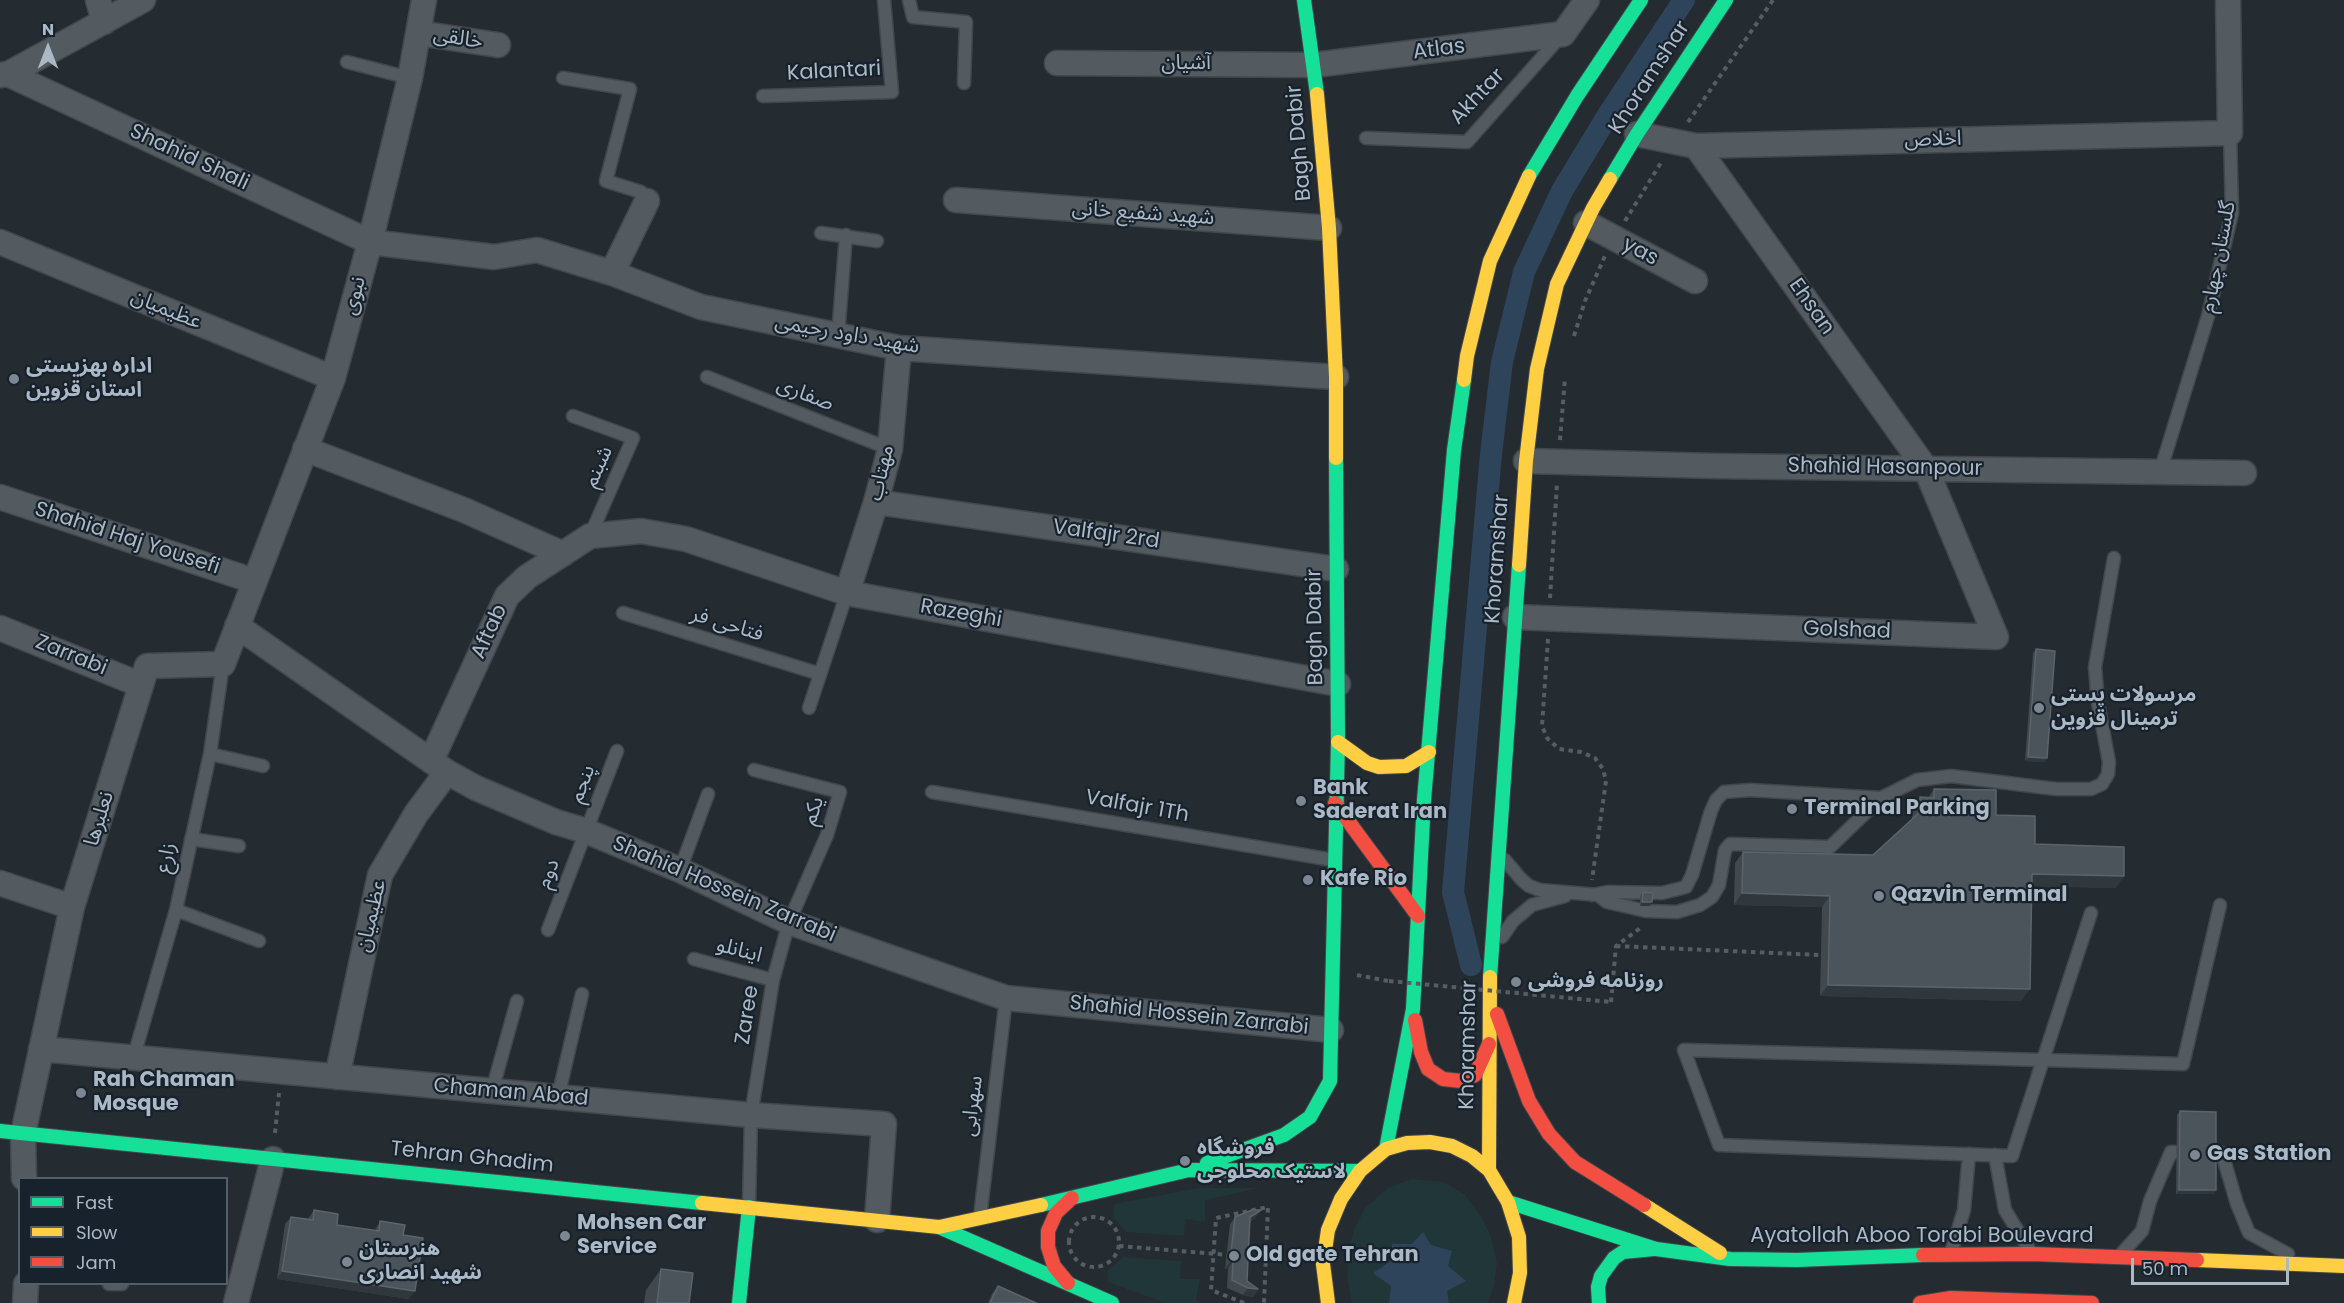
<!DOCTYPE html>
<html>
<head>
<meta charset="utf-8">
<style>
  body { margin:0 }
  #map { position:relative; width:2344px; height:1303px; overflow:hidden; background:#242b31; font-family:Poppins,sans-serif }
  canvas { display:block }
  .legend { position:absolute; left:18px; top:1177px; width:210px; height:108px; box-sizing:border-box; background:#17222c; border:2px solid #525e69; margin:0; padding:8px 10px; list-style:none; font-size:18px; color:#abb8c5 }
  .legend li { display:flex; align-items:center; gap:12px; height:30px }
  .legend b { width:30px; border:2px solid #525e69 }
  .north { position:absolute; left:18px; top:18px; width:60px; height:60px; -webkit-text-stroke:4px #17222c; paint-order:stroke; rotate:0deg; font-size:16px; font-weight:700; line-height:24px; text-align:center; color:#abb8c5 }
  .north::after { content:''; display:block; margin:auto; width:21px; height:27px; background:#abb8c5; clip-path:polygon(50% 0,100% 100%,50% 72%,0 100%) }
  .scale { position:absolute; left:2131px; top:1258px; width:158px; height:27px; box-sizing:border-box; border:3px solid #abb8c5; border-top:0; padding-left:8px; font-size:18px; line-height:21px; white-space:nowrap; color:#abb8c5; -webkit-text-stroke:4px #17222c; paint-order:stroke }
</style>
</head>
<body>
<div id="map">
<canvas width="2344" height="1303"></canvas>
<ul class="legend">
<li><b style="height:8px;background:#16e098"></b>Fast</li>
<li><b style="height:8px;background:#ffcf43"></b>Slow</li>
<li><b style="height:8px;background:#f24e42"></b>Jam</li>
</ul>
<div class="north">N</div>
<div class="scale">50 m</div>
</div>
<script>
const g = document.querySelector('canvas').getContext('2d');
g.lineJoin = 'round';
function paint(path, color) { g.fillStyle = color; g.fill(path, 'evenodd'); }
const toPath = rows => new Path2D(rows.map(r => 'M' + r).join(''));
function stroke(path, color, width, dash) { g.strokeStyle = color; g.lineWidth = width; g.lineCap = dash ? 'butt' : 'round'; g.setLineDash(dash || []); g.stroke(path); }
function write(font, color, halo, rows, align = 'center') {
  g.font = font + ' Poppins,"Noto Sans Arabic",sans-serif'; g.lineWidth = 4.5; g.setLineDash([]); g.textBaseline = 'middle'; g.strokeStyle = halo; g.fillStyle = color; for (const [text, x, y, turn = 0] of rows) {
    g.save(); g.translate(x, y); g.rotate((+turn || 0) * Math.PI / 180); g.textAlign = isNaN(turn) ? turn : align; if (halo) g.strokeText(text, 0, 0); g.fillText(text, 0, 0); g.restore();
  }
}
paint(toPath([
  [1412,1179,1443,1182,1464,1194,1481,1216,1491,1237,1497,1263,1494,1286,1488,1303,1352,1303,1347,1279,1350,1243,1355,1227,1366,1207,1388,1188],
  [1199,1188,1259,1188,1205,1200,1205,1222,1185,1219,1184,1236,1126,1232,1113,1217,1114,1204],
  [1123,1257,1181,1261,1180,1279,1200,1279,1196,1300,1202,1303,1165,1303,1108,1282,1108,1270]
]), '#213638');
paint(toPath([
  [1423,1232,1431,1245,1452,1251,1448,1266,1466,1281,1447,1291,1449,1303,1389,1303,1391,1286,1373,1273,1392,1260,1392,1244,1412,1244]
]), '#2e445a');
stroke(toPath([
  [1471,965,1453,892,1491,454,1502,362,1524,272,1562,191,1608,115,1684,0]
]), '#2e445a', 22);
const lane = toPath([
  [909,0,913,17,966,22,964,83],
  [347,62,410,78],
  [563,78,630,89,606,181,641,192,647,201],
  [763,96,892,92,884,0],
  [1366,138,1467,142,1560,37],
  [821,233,877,241],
  [838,335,846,235],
  [707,377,890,449],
  [573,416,633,438,590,536],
  [2160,472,2208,316,2232,213,2230,133],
  [623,613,820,674],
  [809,708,847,593],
  [210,754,263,766],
  [932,792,1333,860],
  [191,839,239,846],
  [1505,860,1521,879,1529,886,1540,890,1598,895,1607,902,1646,911,1677,912,1700,905,1712,897,1719,885,1725,850,1730,844,1830,847,1881,798,1917,780,1951,776,2056,789,2091,789,2102,784,2108,774,2109,762,2098,703,2095,667,2114,558],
  [680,870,708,794],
  [1592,895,1608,892,1662,893,1686,887,1692,875,1711,811,1716,800,1724,792,1750,790,1881,798],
  [176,910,259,941],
  [2091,913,2043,1060,2012,1156,1719,1145,1684,1050,2043,1060,2183,1064,2220,905],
  [548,930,617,751],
  [1502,937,1513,921,1532,905,1565,896],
  [694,959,773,980],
  [134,1056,176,910,210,754,223,664],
  [492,1091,517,1001],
  [558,1097,582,994],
  [1995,1155,2005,1210,2030,1251],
  [749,1206,751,1115,773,980,789,922,827,835,840,792,754,770],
  [980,1217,1006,998],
  [1951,1253,1964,1210,1969,1154],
  [2122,1253,2142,1231,2150,1201,2171,1152,2222,1153,2237,1204,2249,1233,2288,1254],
  [109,1284,122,1284]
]);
const street = toPath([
  [98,0,104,22],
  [418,33,498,45],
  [1057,63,1314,65,1563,34,1587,0],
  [8,74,370,242,494,257,537,250,612,273,701,307,899,348,1336,377],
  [0,75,8,74,143,0],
  [1637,134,1696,146,2230,133,2228,0],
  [956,200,1329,228],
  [1586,223,1695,281],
  [0,242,333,378],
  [612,273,647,201],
  [305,449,464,510,563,554],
  [1526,461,1715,466,2244,473],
  [0,497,254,581],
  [876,502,1336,569],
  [847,593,876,502,890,449,899,348],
  [1515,617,1996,637,1926,469,1696,146],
  [237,626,447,772,476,788,556,822,586,831,680,870,789,922,1006,998,1331,1030],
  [0,628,141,685],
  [431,761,507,596,527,577,590,536,641,531,686,539,847,593,1338,684],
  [0,883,72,907],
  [41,1049,751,1115,884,1124,877,1220],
  [337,1077,380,875,416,814,447,772],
  [24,1178,23,1134,72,907,147,666,223,664,333,378,370,242,410,78,424,0],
  [25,1303,26,1284],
  [236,1303,273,1159]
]);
const fast = toPath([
  [1304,0,1317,94],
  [1529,176,1577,96,1641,0],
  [1610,179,1637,134,1726,0],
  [1490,977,1519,565],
  [0,1131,702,1203],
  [1386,1149,1413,1009,1424,800,1454,450,1464,380],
  [1207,1163,1284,1135,1310,1117,1330,1081,1338,742,1336,458],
  [1508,1202,1656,1249,1730,1259,1797,1260,1923,1255],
  [1041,1205,1189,1170,1360,1171],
  [939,1227,1112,1303],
  [739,1303,749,1207],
  [1599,1303,1598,1287,1601,1276,1614,1258,1623,1252,1654,1249]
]);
const slow = toPath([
  [1317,94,1329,228,1336,377,1336,458],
  [1464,380,1467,356,1490,261,1529,176],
  [1519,565,1526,461,1537,369,1557,284,1593,208,1610,179],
  [1338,742,1367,763,1379,767,1406,766,1429,752],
  [1489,1170,1490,977],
  [702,1203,939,1227,1041,1205],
  [1644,1205,1720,1253],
  [2197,1260,2344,1266],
  [1328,1303,1323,1264,1328,1230,1341,1199,1360,1171,1386,1149,1407,1143,1430,1142,1452,1146,1472,1156,1489,1170,1508,1202,1519,1237,1520,1273,1514,1303]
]);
const jam = toPath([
  [1335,803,1418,916],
  [1497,1014,1529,1101,1549,1134,1575,1162,1644,1205],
  [1415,1020,1421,1052,1428,1069,1443,1079,1461,1081,1475,1075,1489,1044],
  [1923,1255,2032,1254,2197,1260],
  [1068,1283,1054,1266,1048,1247,1048,1231,1056,1213,1072,1198],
  [1920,1303,1951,1298,2092,1303]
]);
stroke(lane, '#42474c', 15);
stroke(street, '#42474c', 27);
stroke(fast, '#42474c', 16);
stroke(slow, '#42474c', 16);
stroke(jam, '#42474c', 16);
stroke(toPath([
  [1688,122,1773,0],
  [1625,221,1662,161],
  [1574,336,1585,301,1605,256],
  [1560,440,1565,378],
  [1550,598,1557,483],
  [1548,639,1542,726,1547,738,1559,749,1581,752,1595,758,1603,769,1606,781,1592,880],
  [1616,946,1820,955],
  [1357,975,1388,981],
  [1611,1002,1616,946,1643,926],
  [275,1133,279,1093],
  '1069 1242a25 25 0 1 1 50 0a25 25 0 1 1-50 0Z',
  [1119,1246,1229,1255],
  [1246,1256,1266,1258],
  [1244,1303,1211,1290,1216,1218,1268,1207,1264,1303]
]), '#565e64', 4, [4.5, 4.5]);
stroke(lane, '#535a60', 12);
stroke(street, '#535a60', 24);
stroke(fast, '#16e098', 14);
stroke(slow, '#ffcf43', 14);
stroke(jam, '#f24e42', 14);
stroke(toPath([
  [1389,981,1611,1002]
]), '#565e64', 4, [4.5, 4.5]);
paint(toPath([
  [2036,649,2047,758,2044,762,2025,761,2033,653],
  [1934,789,1996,815,2035,844,2116,888,2032,886,2021,1001,1820,996,1822,907,1734,905,1735,863,1743,852,1873,855,1912,819,1912,809,1920,797,1928,798],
  [1643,892,1650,906,1640,906,1640,896],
  [2180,1111,2216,1190,2213,1194,2176,1194,2177,1115],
  [314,1210,337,1225,375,1230,380,1221,403,1235,409,1299,277,1279,285,1224,291,1217,308,1219],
  [1261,1210,1255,1218,1250,1222,1247,1281,1258,1289,1253,1297,1243,1295,1227,1288,1228,1269,1225,1269,1230,1224,1235,1217],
  [661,1269,689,1303,644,1303,646,1290],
  [998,1286,1036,1303,988,1303,992,1294]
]), '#41484e');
paint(toPath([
  [2028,757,2047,758,2044,762,2025,761],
  [2032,874,2124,876,2116,888,2024,886],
  [1742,893,1830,896,1822,907,1734,905],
  [1642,902,1652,902,1650,906,1640,906],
  [1828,985,2030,989,2021,1001,1820,996],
  [2179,1190,2216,1190,2213,1194,2176,1194],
  [1261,1210,1255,1218,1244,1225,1250,1217],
  [1230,1261,1233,1261,1228,1269,1225,1269],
  [282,1271,415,1291,409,1299,277,1279],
  [1248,1288,1258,1289,1253,1297,1243,1295]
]), '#31383d');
const building = toPath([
  [2036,649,2055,651,2047,758,2028,757,2036,649],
  [1934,789,1996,790,1996,815,2035,816,2035,844,2124,847,2124,876,2032,874,2030,989,1828,985,1830,896,1742,893,1743,852,1873,855,1920,812,1920,797,1934,798,1934,789],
  [1643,892,1653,893,1652,902,1642,902,1643,892],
  [2180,1111,2216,1112,2216,1190,2179,1190,2180,1111],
  [314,1210,338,1214,337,1225,379,1231,380,1221,405,1225,403,1235,423,1238,415,1291,282,1271,291,1217,313,1220,314,1210],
  [1252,1210,1261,1210,1250,1217,1247,1281,1258,1289,1248,1288,1232,1280,1233,1261,1230,1261,1235,1217,1252,1210],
  [661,1269,693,1273,689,1303,657,1303,661,1269],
  [998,1286,1036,1303,990,1303,998,1286]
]);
paint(building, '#4c545b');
stroke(building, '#5b646b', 1.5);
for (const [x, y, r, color] of [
  [14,379,6,"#7c8791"],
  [2039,708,6,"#7c8791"],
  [1301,801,6,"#7c8791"],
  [1792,809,6,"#7c8791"],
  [1308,880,6,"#7c8791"],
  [1879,896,6,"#7c8791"],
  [1516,982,6,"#7c8791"],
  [81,1093,6,"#7c8791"],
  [2195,1155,6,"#7c8791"],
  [1185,1161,6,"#7c8791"],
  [565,1236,6,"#7c8791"],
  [1234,1256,6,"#7c8791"],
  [347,1262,6,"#7c8791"]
]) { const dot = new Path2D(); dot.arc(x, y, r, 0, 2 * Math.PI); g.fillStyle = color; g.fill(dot); stroke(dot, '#17222c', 2); }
write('21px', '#abb8c5', '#17222c', [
  ["خالقی",458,39,9],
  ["Atlas",1439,50,-7],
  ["آشیان",1186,64],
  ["Kalantari",834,72,-3],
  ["Khoramshar",1650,78,-57],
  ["Akhtar",1478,97,-46],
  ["اخلاص",1933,140,-1],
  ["Bagh Dabir",1300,143,-95],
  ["Shahid Shali",189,158,25],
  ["شهید شفیع خانی",1143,214,4],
  ["yas",1640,252,28],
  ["گلستان چهارم",2219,257,-79],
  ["نبوی",355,296,-75],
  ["Ehsan",1811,307,55],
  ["عظیمیان",166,310,22],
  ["شهید داود رحیمی",847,335,10],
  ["صفاری",805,395,21],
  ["شبنم",599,467,-66],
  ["Shahid Hasanpour",1885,468,1],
  ["مهتاب",882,473,-77],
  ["Valfajr 2rd",1106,535,8],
  ["Shahid Haj Yousefi",127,539,18],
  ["Khoramshar",1498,559,-86],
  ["Razeghi",961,614,10],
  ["فتاحی فر",727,625,17],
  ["Bagh Dabir",1316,627,-91],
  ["Golshad",1847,631,2],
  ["Aftab",490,632,-65],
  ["Zarrabi",71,656,22],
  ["پنجم",583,784,-69],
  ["Valfajr 1Th",1137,807,10],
  ["یکم",814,811,-72],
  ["نعلبرها",100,819,-73],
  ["زارع",167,858,-78],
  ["دوم",549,874,-69],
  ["Shahid Hossein Zarrabi",724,890,23],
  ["عظیمیان",372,916,-77],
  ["اینانلو",739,951,15],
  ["Zaree",748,1015,-81],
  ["Shahid Hossein Zarrabi",1189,1016,6],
  ["Khoramshar",1469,1045,-89],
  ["Chaman Abad",511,1093,5],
  ["سهرابی",973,1106,-83],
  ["Tehran Ghadim",472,1158,6],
  ["Ayatollah Aboo Torabi Boulevard",1922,1237]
]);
write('bold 21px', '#abb8c5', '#17222c', [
  ["اداره بهزیستی",26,367],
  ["استان قزوین",26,391],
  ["مرسولات پستی",2051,696],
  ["ترمینال قزوین",2051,720],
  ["Bank",1313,789],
  ["Saderat Iran",1313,813],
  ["Terminal Parking",1804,809],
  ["Kafe Rio",1320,880],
  ["Qazvin Terminal",1891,896],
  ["روزنامه فروشی",1528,982],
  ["Rah Chaman",93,1081],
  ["Mosque",93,1105],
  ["فروشگاه",1197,1149],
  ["لاستیک محلوجی",1197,1173],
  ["Gas Station",2207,1155],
  ["Mohsen Car",577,1224],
  ["Service",577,1248],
  ["هنرستان",359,1250],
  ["شهید انصاری",359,1274],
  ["Old gate Tehran",1246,1256]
], 'left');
</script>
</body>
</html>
